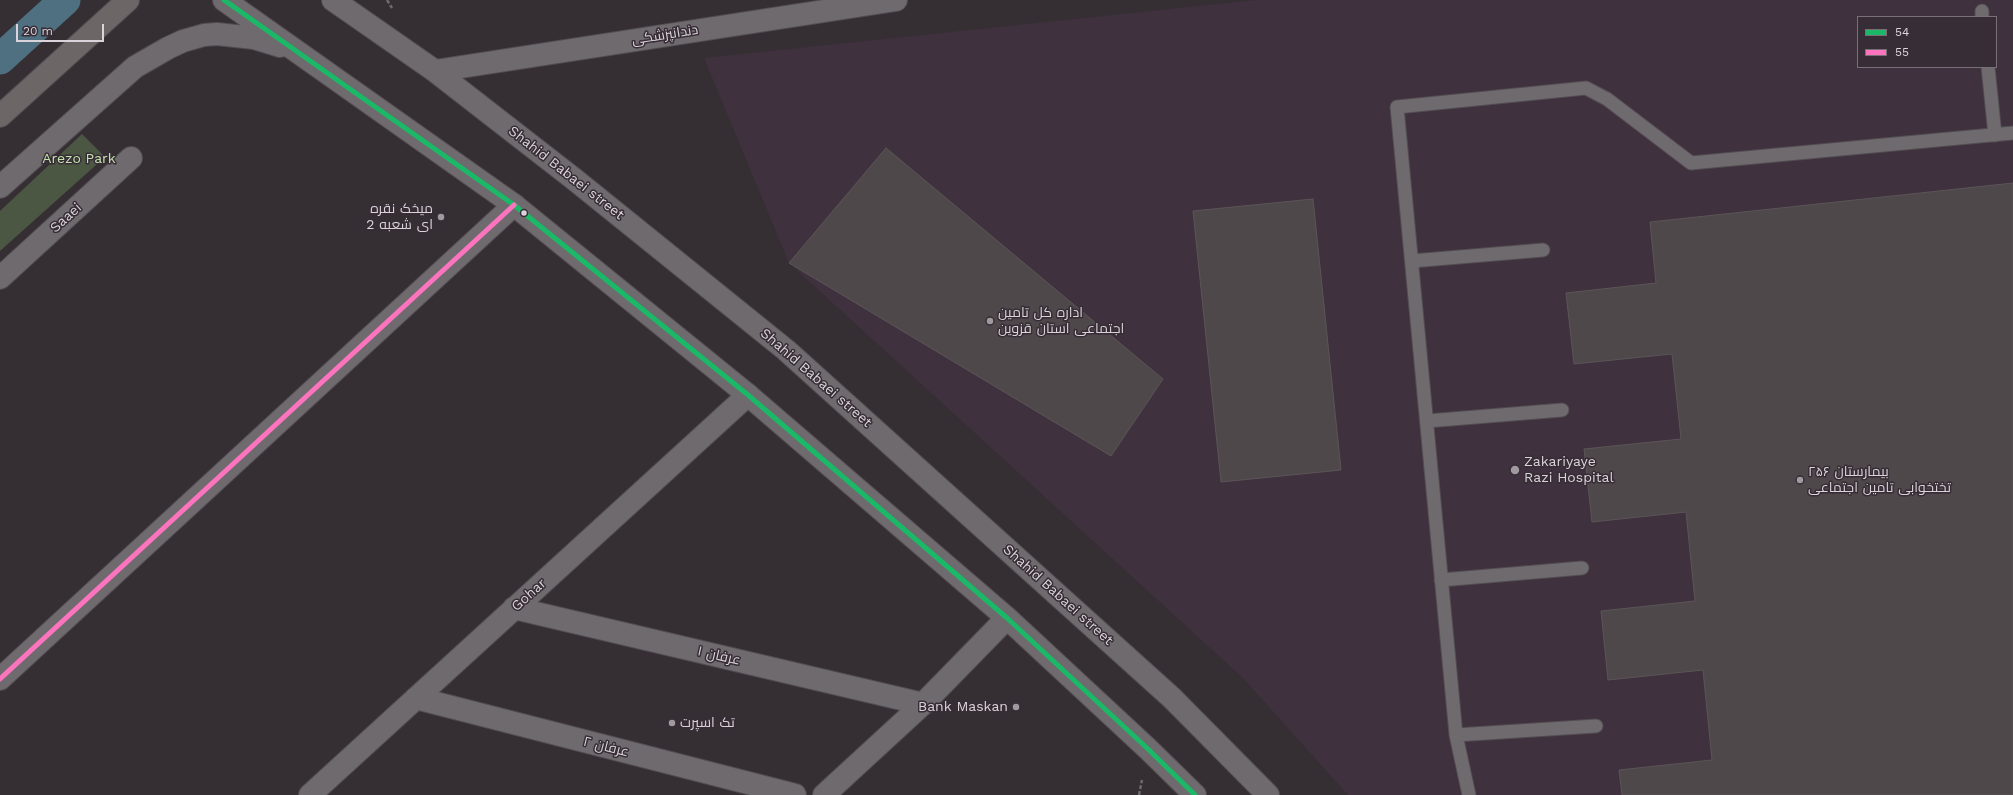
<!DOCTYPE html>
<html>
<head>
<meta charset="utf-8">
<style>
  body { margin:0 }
  #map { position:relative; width:2013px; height:795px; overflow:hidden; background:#352f34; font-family:"Work Sans",sans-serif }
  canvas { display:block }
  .legend { position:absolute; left:1857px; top:16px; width:140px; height:52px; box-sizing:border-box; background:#372d36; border:1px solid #786f77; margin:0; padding:5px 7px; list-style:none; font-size:12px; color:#dad3d9 }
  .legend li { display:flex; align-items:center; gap:8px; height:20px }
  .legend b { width:20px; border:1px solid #786f77 }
  .scale { position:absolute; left:16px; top:24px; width:88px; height:18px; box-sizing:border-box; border:2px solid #dad3d9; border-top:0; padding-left:5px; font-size:12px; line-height:14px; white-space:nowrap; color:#dad3d9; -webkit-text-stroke:3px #372d36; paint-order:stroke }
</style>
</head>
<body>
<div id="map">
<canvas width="2013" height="795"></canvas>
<ul class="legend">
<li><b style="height:5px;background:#1ab867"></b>54</li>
<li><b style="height:5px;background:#fc73be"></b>55</li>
</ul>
<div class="scale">20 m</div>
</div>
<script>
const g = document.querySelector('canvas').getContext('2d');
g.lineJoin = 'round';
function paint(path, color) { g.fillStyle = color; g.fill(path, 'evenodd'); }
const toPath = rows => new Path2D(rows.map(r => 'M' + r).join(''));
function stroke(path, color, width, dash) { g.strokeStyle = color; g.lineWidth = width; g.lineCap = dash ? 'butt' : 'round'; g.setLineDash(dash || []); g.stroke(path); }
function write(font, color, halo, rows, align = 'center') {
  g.font = font + ' "Work Sans",Cairo,sans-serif'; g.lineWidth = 3; g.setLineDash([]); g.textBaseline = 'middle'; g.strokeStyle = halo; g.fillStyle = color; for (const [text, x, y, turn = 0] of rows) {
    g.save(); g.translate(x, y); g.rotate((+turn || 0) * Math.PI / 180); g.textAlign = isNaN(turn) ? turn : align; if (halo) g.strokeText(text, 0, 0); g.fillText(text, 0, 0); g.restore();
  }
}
paint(toPath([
  [1256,0,2013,0,2013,795,1348,795,1243,678,789,263,704,58],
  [1858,17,1996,17,1996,67,1858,67]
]), '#3f313e');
paint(toPath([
  [82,134,105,157,0,251,0,211]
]), '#4b5643');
stroke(toPath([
  [0,59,65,0]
]), '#4e7080', 31);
const building = toPath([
  [886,148,1163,379,1111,456,789,263,886,148],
  [2013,183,2013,795,1622,795,1619,770,1712,760,1703,670,1608,680,1601,611,1695,601,1686,512,1592,522,1584,449,1681,439,1672,354,1574,364,1566,293,1656,283,1650,222,2013,183],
  [1313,199,1341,470,1221,482,1193,211,1313,199]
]);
paint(building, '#4e484a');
stroke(building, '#5b5557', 1);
const lane = toPath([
  [1982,11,1982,17],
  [1988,67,1995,135],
  [1412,261,1543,250],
  [1427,421,1562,410],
  [1441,580,1582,568],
  [1456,735,1596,726],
  [1469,795,1456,735,1397,107,1586,88,1607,99,1691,163,2013,133]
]);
const street = toPath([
  [0,278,131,158],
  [514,608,923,704],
  [0,679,514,205],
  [416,698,795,795],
  [310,795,748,395]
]);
const secondary = toPath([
  [224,0,514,205,748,395,1007,618,1148,749,1195,795],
  [333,0,435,71,574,179,786,350,1172,698,1268,795],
  [435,71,896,0],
  [0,187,135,67,168,48,183,41,204,35,217,34,254,38,280,46],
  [824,795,923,704,1007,618]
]);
const primary = toPath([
  [0,116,128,0]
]);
stroke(lane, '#524c51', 15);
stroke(street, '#524c51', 24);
stroke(secondary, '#524c51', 24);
stroke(primary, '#524c51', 24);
stroke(toPath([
  [387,0,392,8],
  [1139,795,1142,780]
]), '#6d6a6d', 2.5, [4, 2]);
stroke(lane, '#6e6a6e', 13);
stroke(street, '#6e6a6e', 22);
stroke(secondary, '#6e6a6e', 22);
stroke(primary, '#6c6666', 22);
stroke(toPath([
  [224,0,514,205,748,395,1007,618,1148,749,1195,795]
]), '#1ab867', 5);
stroke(toPath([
  [0,679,514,205]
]), '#fc73be', 5);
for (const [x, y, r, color] of [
  [524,213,3.5,"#dad3d9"],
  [441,217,4,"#a09a9f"],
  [990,321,4,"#a09a9f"],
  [1515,470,5,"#a09a9f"],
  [1800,480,4,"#a09a9f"],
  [1016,707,4,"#a09a9f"],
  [672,723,4,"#a09a9f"]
]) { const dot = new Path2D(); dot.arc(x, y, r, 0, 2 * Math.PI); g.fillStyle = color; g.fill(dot); stroke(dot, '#372d36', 1.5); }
write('14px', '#dad3d9', '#372d36', [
  ["دندانپزشکی",665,35,-9],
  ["Shahid Babaei street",566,173,38],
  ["Saaei",66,218,-42],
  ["Shahid Babaei street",816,378,41],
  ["Gohar",529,595,-42],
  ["Shahid Babaei street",1058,595,42],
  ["عرفان ۱",719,656,13],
  ["عرفان ۲",606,747,14]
]);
write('14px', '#c3e3ac', '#372d36', [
  ["Arezo Park",79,159]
]);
write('14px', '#dad3d9', '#372d36', [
  ["میخک نقره",433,209,"right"],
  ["ای شعبه 2",433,225,"right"],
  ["اداره کل تامین",998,313],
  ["اجتماعی استان قزوین",998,329],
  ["Zakariyaye",1524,462],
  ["Razi Hospital",1524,478],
  ["بیمارستان ۲۵۶",1808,472],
  ["تختخوابی تامین اجتماعی",1808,488],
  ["Bank Maskan",1008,707,"right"],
  ["تک اسپرت",680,723]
], 'left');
</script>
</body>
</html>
